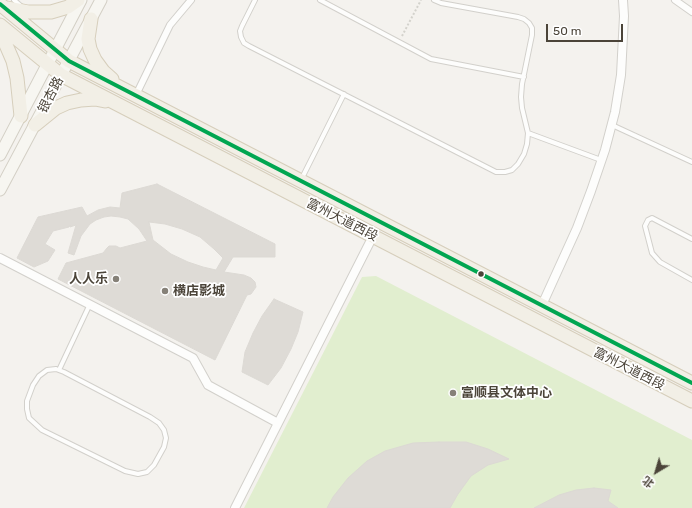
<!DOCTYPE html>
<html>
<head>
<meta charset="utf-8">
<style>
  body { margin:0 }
  #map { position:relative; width:692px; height:508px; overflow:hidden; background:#f4f2ee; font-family:Rubik,"Noto Sans SC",sans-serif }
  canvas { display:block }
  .north { position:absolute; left:636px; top:452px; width:40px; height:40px; -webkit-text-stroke:3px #fff; paint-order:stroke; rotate:218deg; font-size:11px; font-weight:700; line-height:16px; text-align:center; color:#4b4439 }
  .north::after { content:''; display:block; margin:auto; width:14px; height:18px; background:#4b4439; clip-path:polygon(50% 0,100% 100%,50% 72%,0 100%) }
  .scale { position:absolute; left:546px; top:24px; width:77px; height:18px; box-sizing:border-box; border:2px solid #4b4439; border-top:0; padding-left:5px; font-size:12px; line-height:14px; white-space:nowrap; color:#4b4439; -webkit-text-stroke:3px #fff; paint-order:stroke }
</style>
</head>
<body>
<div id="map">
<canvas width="692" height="508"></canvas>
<div class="north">北</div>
<div class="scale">50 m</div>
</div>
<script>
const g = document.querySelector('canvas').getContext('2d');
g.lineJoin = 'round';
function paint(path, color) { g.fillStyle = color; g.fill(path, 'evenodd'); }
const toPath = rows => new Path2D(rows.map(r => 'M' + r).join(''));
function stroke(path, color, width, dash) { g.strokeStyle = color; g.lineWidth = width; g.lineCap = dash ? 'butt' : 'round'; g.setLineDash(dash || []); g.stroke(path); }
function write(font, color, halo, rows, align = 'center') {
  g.font = font + ' Rubik,"Noto Sans SC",sans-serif'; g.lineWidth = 3.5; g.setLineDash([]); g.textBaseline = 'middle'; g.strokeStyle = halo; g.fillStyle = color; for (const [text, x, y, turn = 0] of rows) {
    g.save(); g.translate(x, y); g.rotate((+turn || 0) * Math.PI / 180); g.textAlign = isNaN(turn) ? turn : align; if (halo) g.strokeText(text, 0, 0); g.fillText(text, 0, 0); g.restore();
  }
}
paint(toPath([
  [376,276,692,440,692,508,244,508,362,277]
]), '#e1eecf');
const building = toPath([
  [157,184,275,244,275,257,233,257,224,272,244,275,251,278,255,282,256,287,251,294,247,295,215,360,58,279,66,263,103,253,107,248,109,246,116,246,120,248,147,241,139,229,128,219,120,217,111,216,104,217,96,220,90,224,81,236,74,255,68,253,76,225,70,227,70,225,69,227,53,231,45,244,55,250,48,261,34,267,17,258,38,217,82,207,87,216,98,210,110,207,120,208,122,193,157,184],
  [149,222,165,224,182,229,200,237,214,249,223,258,216,270,203,267,188,262,171,254,153,240,149,222],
  [274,299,303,312,298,332,291,349,281,368,268,385,242,372,245,352,253,333,262,316,274,299],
  [439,442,466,442,488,449,509,459,488,465,471,476,458,494,450,508,327,508,333,497,348,478,367,461,385,451,413,443,439,442],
  [594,488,611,490,608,501,618,508,534,508,559,495,576,490,594,488]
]);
paint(building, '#dedbd6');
stroke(building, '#dcd9d4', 1);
const service = toPath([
  [14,0,22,7],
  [255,0,242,26,240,31,241,37,244,43,249,46,496,172,505,172,512,170,518,164,524,154,527,144,528,133,601,160],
  [320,0,431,59,524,77],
  [434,0,441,3,518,17,524,19,529,23,532,28,532,35,522,84,521,97,522,108,528,133],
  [612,125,692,162],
  [301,180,344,94],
  [692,239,652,218,648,220,645,226,652,253,660,262,692,280],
  [56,369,64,372,150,417,159,423,164,430,166,438,164,447,154,465,147,472,138,474,125,471,42,430,29,418,27,409,27,401,33,385,39,376,47,370,56,369],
  [59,370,90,304]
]);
const pedestrian = toPath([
  [675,0,692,12],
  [136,95,170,25,191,0]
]);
const minor = toPath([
  [0,258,193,358,208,385,278,423],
  [542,305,577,228,591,191,605,150,615,112,621,75,624,16,623,0],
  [235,508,373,236]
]);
const secondary = toPath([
  [0,155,81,0],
  [0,190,101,0]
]);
const primary = toPath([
  [0,4,69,61,692,383],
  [7,8,28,12,51,12,68,7,78,0],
  [91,19,88,39,90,49,95,60,103,71,112,79],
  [0,25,61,75,692,401],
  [0,31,13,61,17,78,21,116],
  [35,125,56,108,67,103,81,100,95,99,105,101]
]);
stroke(service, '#d2d0cb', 6);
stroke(pedestrian, '#d2d0cb', 8);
stroke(minor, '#d2d0cb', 10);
stroke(secondary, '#d3cfc5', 13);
stroke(primary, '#d6cebb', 15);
stroke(toPath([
  [402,36,421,0]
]), '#d3d2cc', 2, [2, 2]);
stroke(service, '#fdfdfc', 4);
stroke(pedestrian, '#fdfdfc', 6);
stroke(minor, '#fdfdfc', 8);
stroke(secondary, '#f7f6f1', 11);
stroke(primary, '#f2efe6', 13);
stroke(toPath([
  [0,4,69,61,692,383]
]), '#00a651', 4);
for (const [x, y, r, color] of [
  [481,274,3.5,"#4b4439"],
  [116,279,4,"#868178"],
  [165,291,4,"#868178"],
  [453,393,4,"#868178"]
]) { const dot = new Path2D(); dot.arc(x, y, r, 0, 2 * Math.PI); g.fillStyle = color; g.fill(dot); stroke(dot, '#fff', 1.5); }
write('13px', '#4b4439', '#fff', [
  ["银杏路",51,95,-62],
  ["富州大道西段",342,220,27],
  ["富州大道西段",629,369,27]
]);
write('bold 13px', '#4b4439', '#fff', [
  ["人人乐",108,279,"right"],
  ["横店影城",173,291],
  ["富顺县文体中心",461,393]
], 'left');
</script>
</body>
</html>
